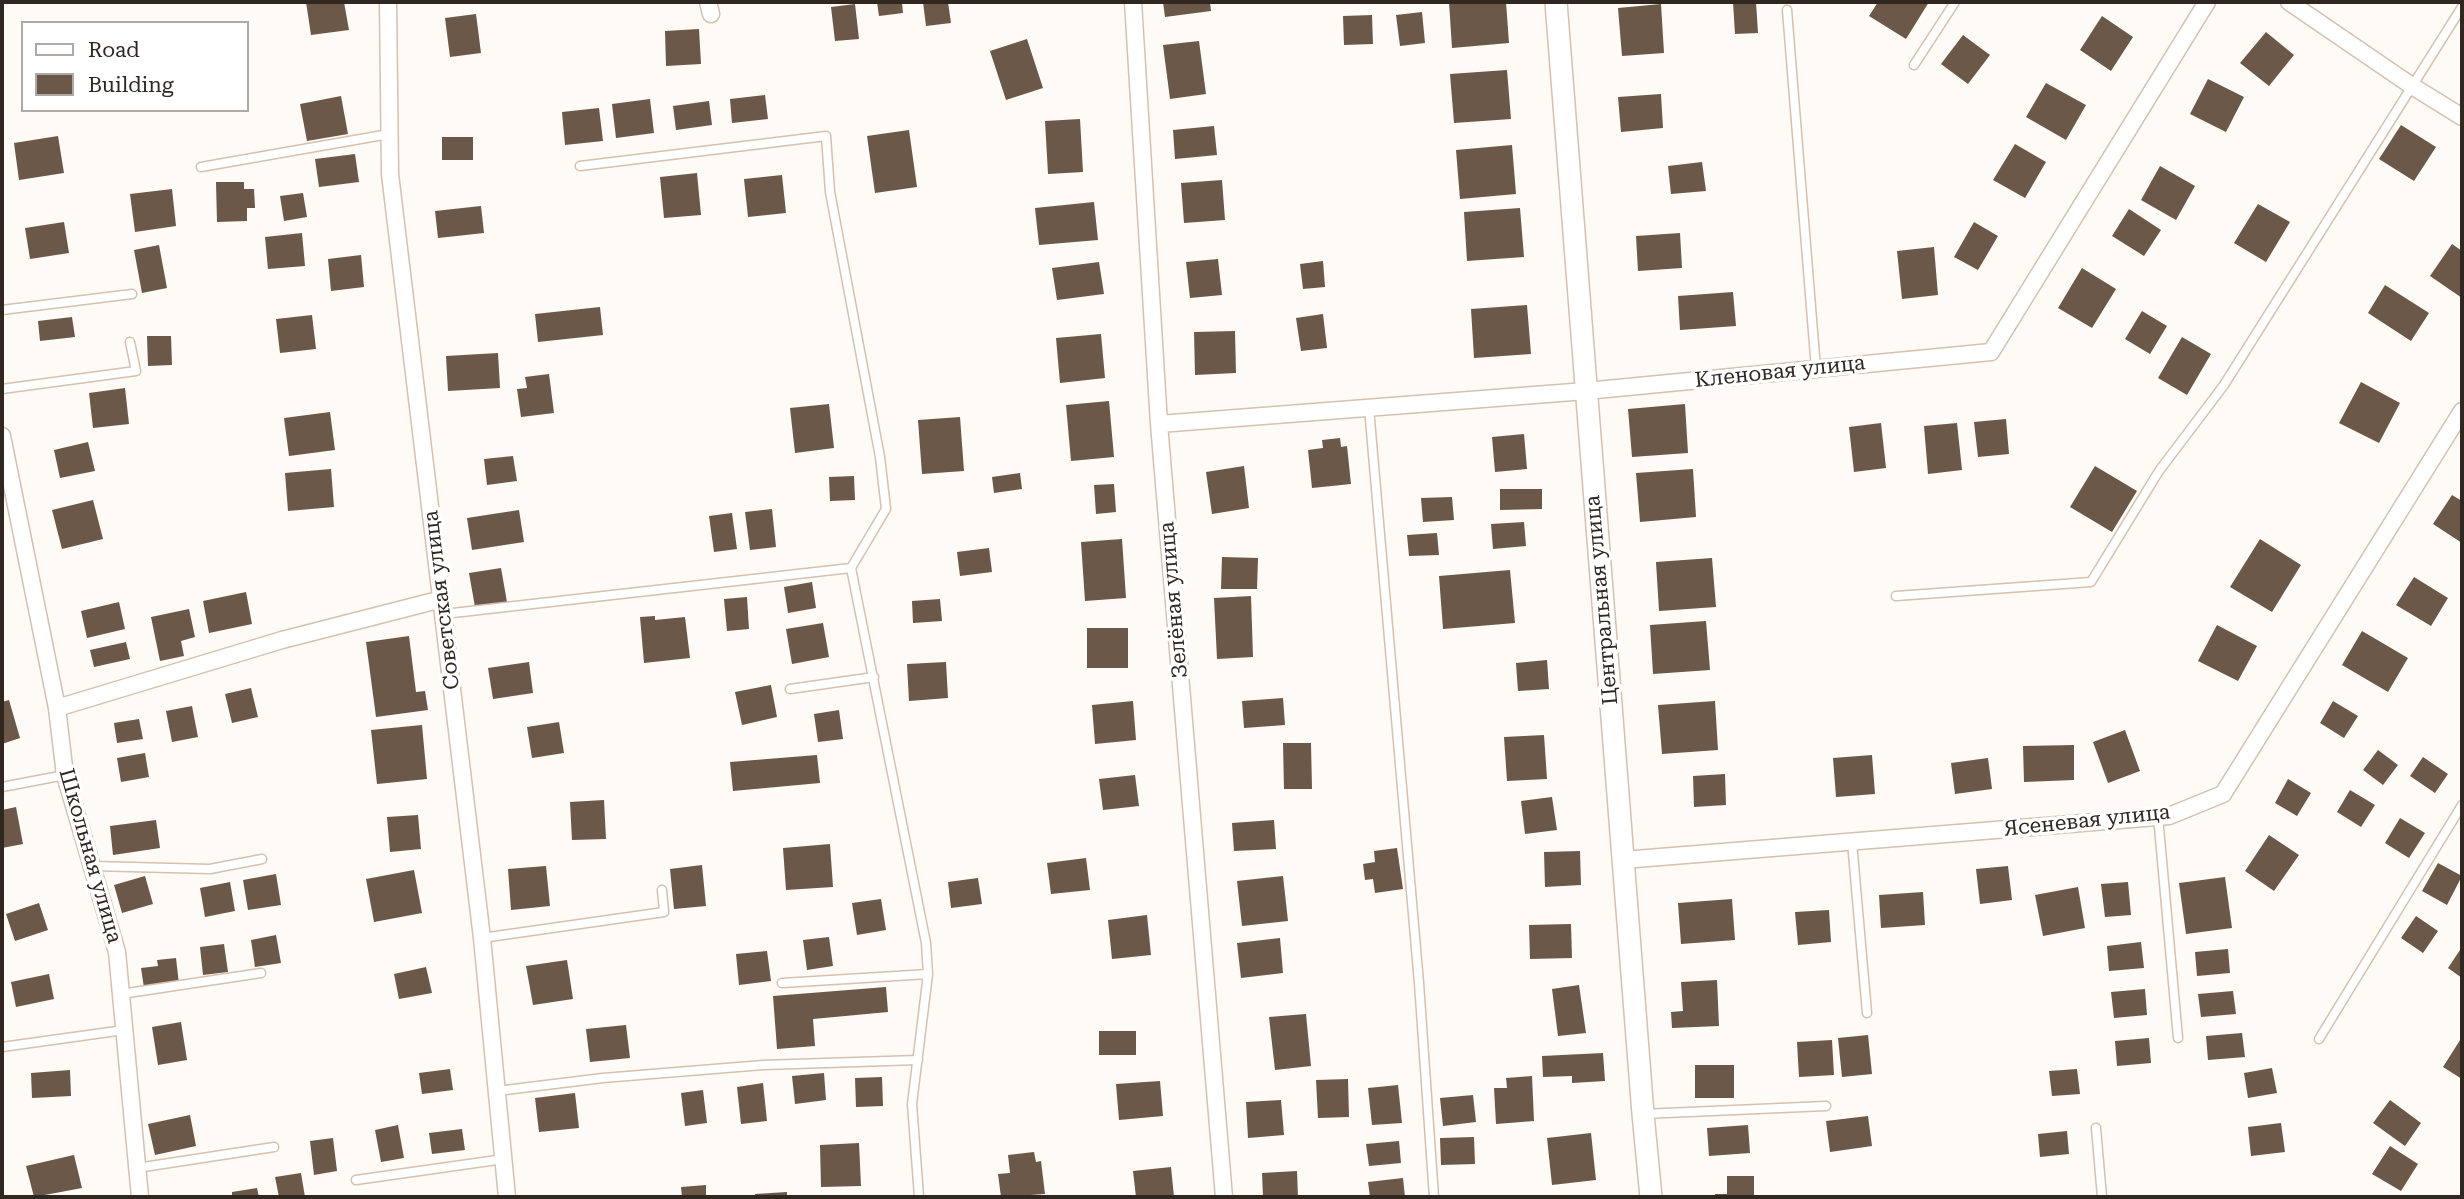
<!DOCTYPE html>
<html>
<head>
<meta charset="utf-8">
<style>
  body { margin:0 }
  #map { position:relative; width:2464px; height:1199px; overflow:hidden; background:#fefaf6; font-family:"Roboto Serif",serif }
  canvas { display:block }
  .frame { position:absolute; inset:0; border:4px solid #302721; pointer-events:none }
  .legend { position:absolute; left:21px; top:21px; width:228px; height:91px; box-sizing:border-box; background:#fff; border:2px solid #aca9a6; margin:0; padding:9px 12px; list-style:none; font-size:21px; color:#302721 }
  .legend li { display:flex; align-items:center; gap:14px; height:35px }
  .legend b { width:35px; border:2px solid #aca9a6 }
</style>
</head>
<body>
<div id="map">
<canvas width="2464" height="1199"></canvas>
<div class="frame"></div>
<ul class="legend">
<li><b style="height:9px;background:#fff"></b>Road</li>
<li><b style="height:19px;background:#6b5849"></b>Building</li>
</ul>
</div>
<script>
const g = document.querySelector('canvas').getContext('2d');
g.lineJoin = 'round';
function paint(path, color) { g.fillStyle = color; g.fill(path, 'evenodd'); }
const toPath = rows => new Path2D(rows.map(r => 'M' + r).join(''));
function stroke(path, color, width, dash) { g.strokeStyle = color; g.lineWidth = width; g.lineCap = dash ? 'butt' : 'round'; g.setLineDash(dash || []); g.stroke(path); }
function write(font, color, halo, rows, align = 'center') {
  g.font = font + ' "Roboto Serif",serif'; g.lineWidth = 7; g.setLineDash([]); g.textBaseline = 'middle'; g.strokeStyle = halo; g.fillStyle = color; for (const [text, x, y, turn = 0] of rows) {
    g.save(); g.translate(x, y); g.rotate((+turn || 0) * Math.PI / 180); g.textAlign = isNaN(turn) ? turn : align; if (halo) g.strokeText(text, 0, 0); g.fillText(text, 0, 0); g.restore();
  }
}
paint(toPath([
  [306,2,344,2,349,30,311,35],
  [877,2,902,2,903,13,879,16],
  [923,2,948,2,951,23,926,26],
  [1163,2,1210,2,1211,11,1165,17],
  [1449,2,1506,2,1509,43,1452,48],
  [1733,2,1756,2,1758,33,1735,34],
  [1878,2,1929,2,1906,39,1869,16],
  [855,4,859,39,835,41,831,7],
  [1661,4,1664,53,1622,56,1618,8],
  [1422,12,1425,43,1400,46,1396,15],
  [476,14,481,53,450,57,445,18],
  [1372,15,1373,44,1344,45,1343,16],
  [2102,16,2133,37,2111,71,2080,50],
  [699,29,701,64,666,66,665,31],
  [2266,32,2294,55,2269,86,2240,63],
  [1963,35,1990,55,1968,84,1941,64],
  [1027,39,1043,88,1006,100,990,51],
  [1199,41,1206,94,1170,99,1163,45],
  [1507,70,1511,119,1454,123,1450,74],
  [2208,79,2244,97,2226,132,2190,114],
  [2046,83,2086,105,2066,140,2026,117],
  [1661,94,1663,128,1621,132,1618,97],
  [765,95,768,119,732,123,730,99],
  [341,96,348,134,307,141,300,104],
  [650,99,654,133,616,138,612,104],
  [709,101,712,125,676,130,673,106],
  [599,108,603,141,565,145,562,112],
  [1080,119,1083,172,1048,174,1045,121],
  [2401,125,2436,147,2414,181,2379,159],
  [1214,126,1217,155,1175,159,1173,130],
  [909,130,917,187,875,193,867,136],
  [58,136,64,173,19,180,14,143],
  [442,137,473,137,473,160,442,160],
  [2015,144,2046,162,2025,198,1993,180],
  [1512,145,1516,194,1460,199,1456,150],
  [355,154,359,182,319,187,315,159],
  [1702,162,1706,191,1671,194,1668,166],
  [2160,166,2195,186,2176,220,2141,200],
  [697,173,701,215,664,218,660,177],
  [782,175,786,213,748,217,744,179],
  [1222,180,1225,220,1184,223,1181,183],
  [216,182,244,182,244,189,254,189,255,208,247,208,247,221,217,222],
  [172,189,176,226,135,232,130,194],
  [303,193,307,217,284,221,280,196],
  [1094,202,1098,240,1039,245,1035,208],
  [2258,204,2290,222,2266,262,2234,243],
  [481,206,484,233,438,238,435,211],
  [1520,208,1524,257,1467,261,1464,212],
  [2129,209,2161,230,2144,256,2112,236],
  [64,222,69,253,30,259,25,228],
  [1974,222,1998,236,1978,270,1954,257],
  [302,233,305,266,268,269,265,237],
  [1680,233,1682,268,1638,271,1636,236],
  [2452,244,2462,251,2462,298,2430,276],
  [159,245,167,288,142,293,134,250],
  [1934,247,1938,295,1902,299,1897,251],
  [361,255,364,287,331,291,328,259],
  [1218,259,1222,295,1190,298,1186,262],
  [1323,261,1325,287,1303,289,1300,264],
  [1099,262,1104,294,1057,300,1052,268],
  [2082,268,2116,289,2092,328,2058,308],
  [2385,285,2429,313,2411,341,2368,313],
  [1733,292,1736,326,1680,330,1678,296],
  [1527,305,1531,354,1474,358,1471,309],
  [600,307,603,335,538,342,535,314],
  [2142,311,2167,326,2150,354,2125,339],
  [1323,314,1327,348,1301,351,1296,318],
  [312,315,316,349,280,353,276,319],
  [72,317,75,337,40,341,38,321],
  [1235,331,1236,373,1195,375,1194,332],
  [1101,334,1105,378,1060,383,1056,338],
  [147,336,171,336,172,365,148,366],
  [2182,337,2211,354,2187,395,2158,378],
  [498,353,500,388,448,391,446,356],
  [549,374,554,413,521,417,517,389,527,388,525,377],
  [2361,382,2400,403,2379,443,2339,423],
  [125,388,129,424,93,428,89,393],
  [1109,401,1114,457,1071,461,1066,405],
  [829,404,834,448,795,453,790,408],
  [1685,404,1688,453,1632,457,1628,409],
  [330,412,335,450,289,456,284,418],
  [960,417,964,471,922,474,918,420],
  [2006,419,2009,454,1978,457,1974,422],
  [1881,423,1886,468,1854,472,1849,427],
  [1957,423,1962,470,1928,474,1924,426],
  [1524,434,1527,469,1495,472,1492,437],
  [1340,438,1341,447,1347,446,1351,484,1312,488,1308,450,1323,448,1322,440],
  [88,442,95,471,60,478,54,450],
  [513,456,517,481,487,485,484,459],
  [1244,466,1249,508,1212,514,1206,472],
  [2095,466,2137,491,2112,532,2070,507],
  [331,469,334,507,288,511,285,473],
  [1693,469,1696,517,1640,522,1636,473],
  [1020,473,1022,489,994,493,992,477],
  [854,476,855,500,830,501,829,477],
  [1114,484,1116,512,1096,514,1094,485],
  [1500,489,1542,489,1542,509,1500,510],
  [2452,495,2462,501,2462,543,2433,524],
  [1452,497,1454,520,1423,522,1421,498],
  [93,500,103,539,62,549,52,510],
  [772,509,776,547,750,550,745,512],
  [519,510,524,542,472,550,467,518],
  [732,513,737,549,714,552,709,516],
  [1524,522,1526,546,1493,549,1491,524],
  [1437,533,1439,555,1409,556,1407,535],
  [1122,539,1126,598,1085,601,1081,542],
  [2260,539,2301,565,2272,612,2230,587],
  [989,548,992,572,960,576,957,552],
  [1222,557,1258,558,1257,589,1221,589],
  [1712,558,1716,607,1659,611,1656,562],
  [501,568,507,602,475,607,469,573],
  [1510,570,1515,623,1443,629,1439,576],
  [2414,577,2448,598,2431,626,2396,605],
  [812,582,816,608,788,613,784,587],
  [246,592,252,624,209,633,203,601],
  [1251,596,1253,657,1217,659,1214,598],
  [747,597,749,629,727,631,724,599],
  [940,599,942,621,913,623,912,601],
  [119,602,125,629,87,638,81,611],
  [189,609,195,637,181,641,184,656,160,661,151,617],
  [655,616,655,620,685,617,690,658,644,663,640,617],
  [1706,621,1710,670,1653,674,1650,625],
  [823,623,829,657,792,664,786,629],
  [2217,625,2257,646,2238,681,2198,661],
  [1087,628,1128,628,1128,668,1087,668],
  [2362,631,2408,658,2388,692,2342,665],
  [409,636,416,692,425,691,428,710,376,717,366,642],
  [126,642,130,659,94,667,90,650],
  [1547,660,1549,689,1518,691,1516,663],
  [529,662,533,693,493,699,488,668],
  [946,662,948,698,909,701,907,664],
  [771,685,777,717,742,725,735,692],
  [251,688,258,717,232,723,225,694],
  [1283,698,1285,725,1244,728,1242,701],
  [9,700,20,738,2,744,2,702],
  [1133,701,1136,740,1095,744,1092,705],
  [1715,701,1718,750,1662,754,1658,705],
  [2333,701,2358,716,2344,738,2320,723],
  [192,706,198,737,172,742,166,711],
  [839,710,843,739,818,742,814,714],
  [139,719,143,739,117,743,114,723],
  [559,722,564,753,532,758,527,727],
  [422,725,427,779,377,784,371,730],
  [2125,730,2140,771,2108,783,2093,742],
  [1544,735,1547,779,1507,781,1504,737],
  [1283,743,1311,743,1312,789,1284,789],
  [2074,745,2074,780,2024,782,2023,746],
  [2378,750,2398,765,2383,785,2363,770],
  [145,753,149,777,121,782,117,758],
  [817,755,820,783,733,791,730,762],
  [1872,755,1875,794,1836,797,1833,758],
  [2423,757,2448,774,2435,793,2410,776],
  [1988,758,1992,789,1955,794,1951,763],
  [1725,774,1726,805,1694,807,1693,776],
  [1135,775,1139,806,1103,810,1099,779],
  [2288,779,2311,793,2297,816,2275,803],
  [2350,790,2375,805,2361,827,2337,812],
  [1552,797,1557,830,1525,834,1521,801],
  [604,800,606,839,572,840,570,802],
  [16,807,23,844,2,848,2,810],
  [418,815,421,849,390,852,387,817],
  [2400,818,2425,833,2409,858,2385,843],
  [156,820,160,848,113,855,110,826],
  [1274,820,1276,849,1234,851,1232,823],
  [2269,835,2299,855,2274,891,2245,871],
  [830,844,833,887,786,890,783,848],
  [1397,848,1403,889,1375,893,1373,879,1365,880,1363,864,1375,862,1374,851],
  [1580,851,1581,885,1545,887,1544,852],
  [1086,858,1090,890,1051,894,1047,863],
  [2438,863,2462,876,2447,905,2422,891],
  [702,865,706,906,674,909,670,869],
  [546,866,550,906,511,910,508,869],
  [2008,866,2012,900,1980,904,1976,869],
  [414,870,422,913,374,922,366,879],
  [276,874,281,905,248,910,243,880],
  [145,876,153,904,122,913,114,885],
  [1283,876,1288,921,1242,926,1237,881],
  [2225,877,2232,928,2186,934,2179,883],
  [978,878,982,904,951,908,948,882],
  [230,882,235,911,205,917,200,888],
  [2128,882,2131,915,2105,917,2101,884],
  [2078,887,2085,928,2043,936,2035,895],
  [1923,892,1925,925,1881,928,1879,895],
  [881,899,886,930,857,935,852,903],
  [1732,899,1735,940,1681,944,1678,903],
  [39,903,48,930,15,941,6,914],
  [1829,910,1831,942,1798,945,1795,912],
  [1147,915,1151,955,1112,959,1108,920],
  [2416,916,2438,931,2423,953,2401,938],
  [1571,924,1572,958,1530,959,1529,925],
  [276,935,281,963,255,967,251,940],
  [829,937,833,966,807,970,803,940],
  [1280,938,1283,973,1241,978,1237,943],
  [2141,942,2144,968,2109,971,2107,946],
  [224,944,228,972,203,975,200,947],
  [2462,947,2462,978,2448,968],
  [2228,949,2230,973,2197,976,2195,952],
  [767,951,771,981,739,985,736,954],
  [176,958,179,984,144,988,141,968,158,966,157,960],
  [567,960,573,999,533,1005,526,966],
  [426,967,432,993,399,999,394,974],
  [49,974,54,999,16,1007,11,982],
  [1717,980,1719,1026,1672,1028,1671,1012,1683,1011,1681,982],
  [1579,985,1586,1033,1558,1036,1552,989],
  [886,987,888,1012,813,1019,815,1046,777,1049,773,996],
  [2145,989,2147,1015,2114,1018,2111,992],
  [2233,991,2236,1014,2201,1017,2198,994],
  [1306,1014,1311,1066,1275,1070,1269,1017],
  [181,1022,187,1060,158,1065,152,1027],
  [626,1025,630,1058,590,1062,586,1029],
  [1099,1031,1136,1031,1136,1055,1099,1055],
  [2242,1033,2245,1057,2208,1060,2206,1036],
  [1868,1035,1872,1074,1842,1077,1838,1038],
  [2462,1037,2462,1079,2443,1067],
  [2149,1038,2151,1063,2117,1066,2115,1041],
  [1832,1040,1834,1075,1799,1077,1797,1042],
  [1603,1053,1605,1081,1572,1083,1572,1076,1543,1077,1542,1056],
  [1695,1065,1734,1065,1734,1098,1695,1098],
  [2272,1068,2277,1093,2248,1098,2244,1073],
  [450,1069,453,1090,422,1094,419,1073],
  [2077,1069,2080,1094,2052,1096,2049,1071],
  [70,1070,71,1096,32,1098,31,1073],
  [824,1073,826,1100,795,1104,792,1076],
  [1532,1076,1534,1121,1496,1124,1494,1088,1507,1088,1506,1078],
  [882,1077,883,1106,856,1107,855,1078],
  [1348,1079,1349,1117,1318,1118,1316,1080],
  [1160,1081,1163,1116,1119,1120,1116,1084],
  [763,1083,767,1121,741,1124,737,1087],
  [1398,1085,1402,1123,1372,1125,1368,1088],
  [703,1090,707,1123,685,1126,681,1093],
  [575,1093,579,1128,539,1132,535,1098],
  [1473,1095,1476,1122,1443,1126,1440,1098],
  [1281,1100,1284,1135,1248,1138,1246,1102],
  [2390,1100,2421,1123,2405,1146,2373,1123],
  [190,1115,196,1146,155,1155,148,1124],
  [1868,1116,1872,1146,1830,1152,1826,1121],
  [2281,1123,2285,1152,2251,1156,2248,1127],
  [398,1125,404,1158,381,1162,375,1130],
  [1748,1125,1750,1153,1709,1156,1707,1128],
  [462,1129,465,1150,432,1154,429,1133],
  [2067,1131,2069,1154,2040,1157,2038,1134],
  [1591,1133,1596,1180,1552,1185,1547,1138],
  [1474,1137,1475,1164,1441,1165,1440,1138],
  [333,1138,337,1171,314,1175,310,1141],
  [1399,1141,1401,1163,1369,1166,1366,1144],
  [859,1143,861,1186,821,1187,820,1145],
  [2390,1146,2418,1164,2401,1191,2372,1174],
  [1034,1152,1036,1162,1041,1161,1045,1194,1001,1197,998,1174,1010,1173,1008,1155],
  [74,1155,82,1188,34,1197,26,1166],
  [1171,1167,1174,1197,1136,1197,1133,1171],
  [1297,1171,1298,1197,1263,1197,1262,1173],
  [301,1173,305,1197,279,1197,275,1177],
  [1727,1176,1754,1176,1754,1197,1715,1197,1715,1194,1727,1194],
  [1403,1178,1405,1197,1370,1197,1368,1182],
  [706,1185,706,1197,682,1197,681,1187],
  [257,1188,259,1197,232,1197,232,1192],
  [787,1192,787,1197,755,1197,755,1194]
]), '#6b5849');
const service = toPath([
  [1787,10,1816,369],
  [1914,65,1955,2],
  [580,166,826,136,830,192,880,457,886,509,851,568,926,943,928,974,912,1104,919,1197],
  [201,167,389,134],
  [2,310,132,294],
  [2,389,136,371,130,342],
  [1369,408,1419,983,1434,1197],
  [1896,596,2091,582,2159,471,2224,385,2462,7],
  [444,614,851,568],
  [790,689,874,677],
  [2,787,65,775],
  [2158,816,2178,1038],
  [1852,842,1867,1013],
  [92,866,210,869,262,859],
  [482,938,664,912,662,890],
  [782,983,928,974],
  [121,994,261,973],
  [2319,1039,2462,805],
  [2,1047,124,1030],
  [497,1091,603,1078,763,1065,918,1060],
  [1643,1114,1826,1106],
  [2096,1128,2102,1197],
  [137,1168,274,1147],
  [356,1180,504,1159]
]);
const minor = toPath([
  [388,2,390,174,482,938,507,1197],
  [708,2,711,14],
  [1133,2,1159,424,1224,1197],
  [2289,2,2412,86,2462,117],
  [1159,424,1586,391,1991,352,2207,2],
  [2,436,57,708,65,775,117,952,140,1197],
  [57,708,282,640,442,599],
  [1623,860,2169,816,2223,794,2462,411]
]);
const tertiary = toPath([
  [1556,2,1643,1114,1651,1197]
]);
stroke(service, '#d6c0af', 11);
stroke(minor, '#d6c0af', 19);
stroke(tertiary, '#d6c0af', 24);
stroke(service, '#fff', 8);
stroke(minor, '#fff', 16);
stroke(tertiary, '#fff', 21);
write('21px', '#302721', '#fff', [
  ["Кленовая улица",1780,372,-6],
  ["Советская улица",442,600,-97],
  ["Зелёная улица",1174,600,-95],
  ["Центральная улица",1602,600,-95],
  ["Ясеневая улица",2087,821,-6],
  ["Школьная улица",90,856,74]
]);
</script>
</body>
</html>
